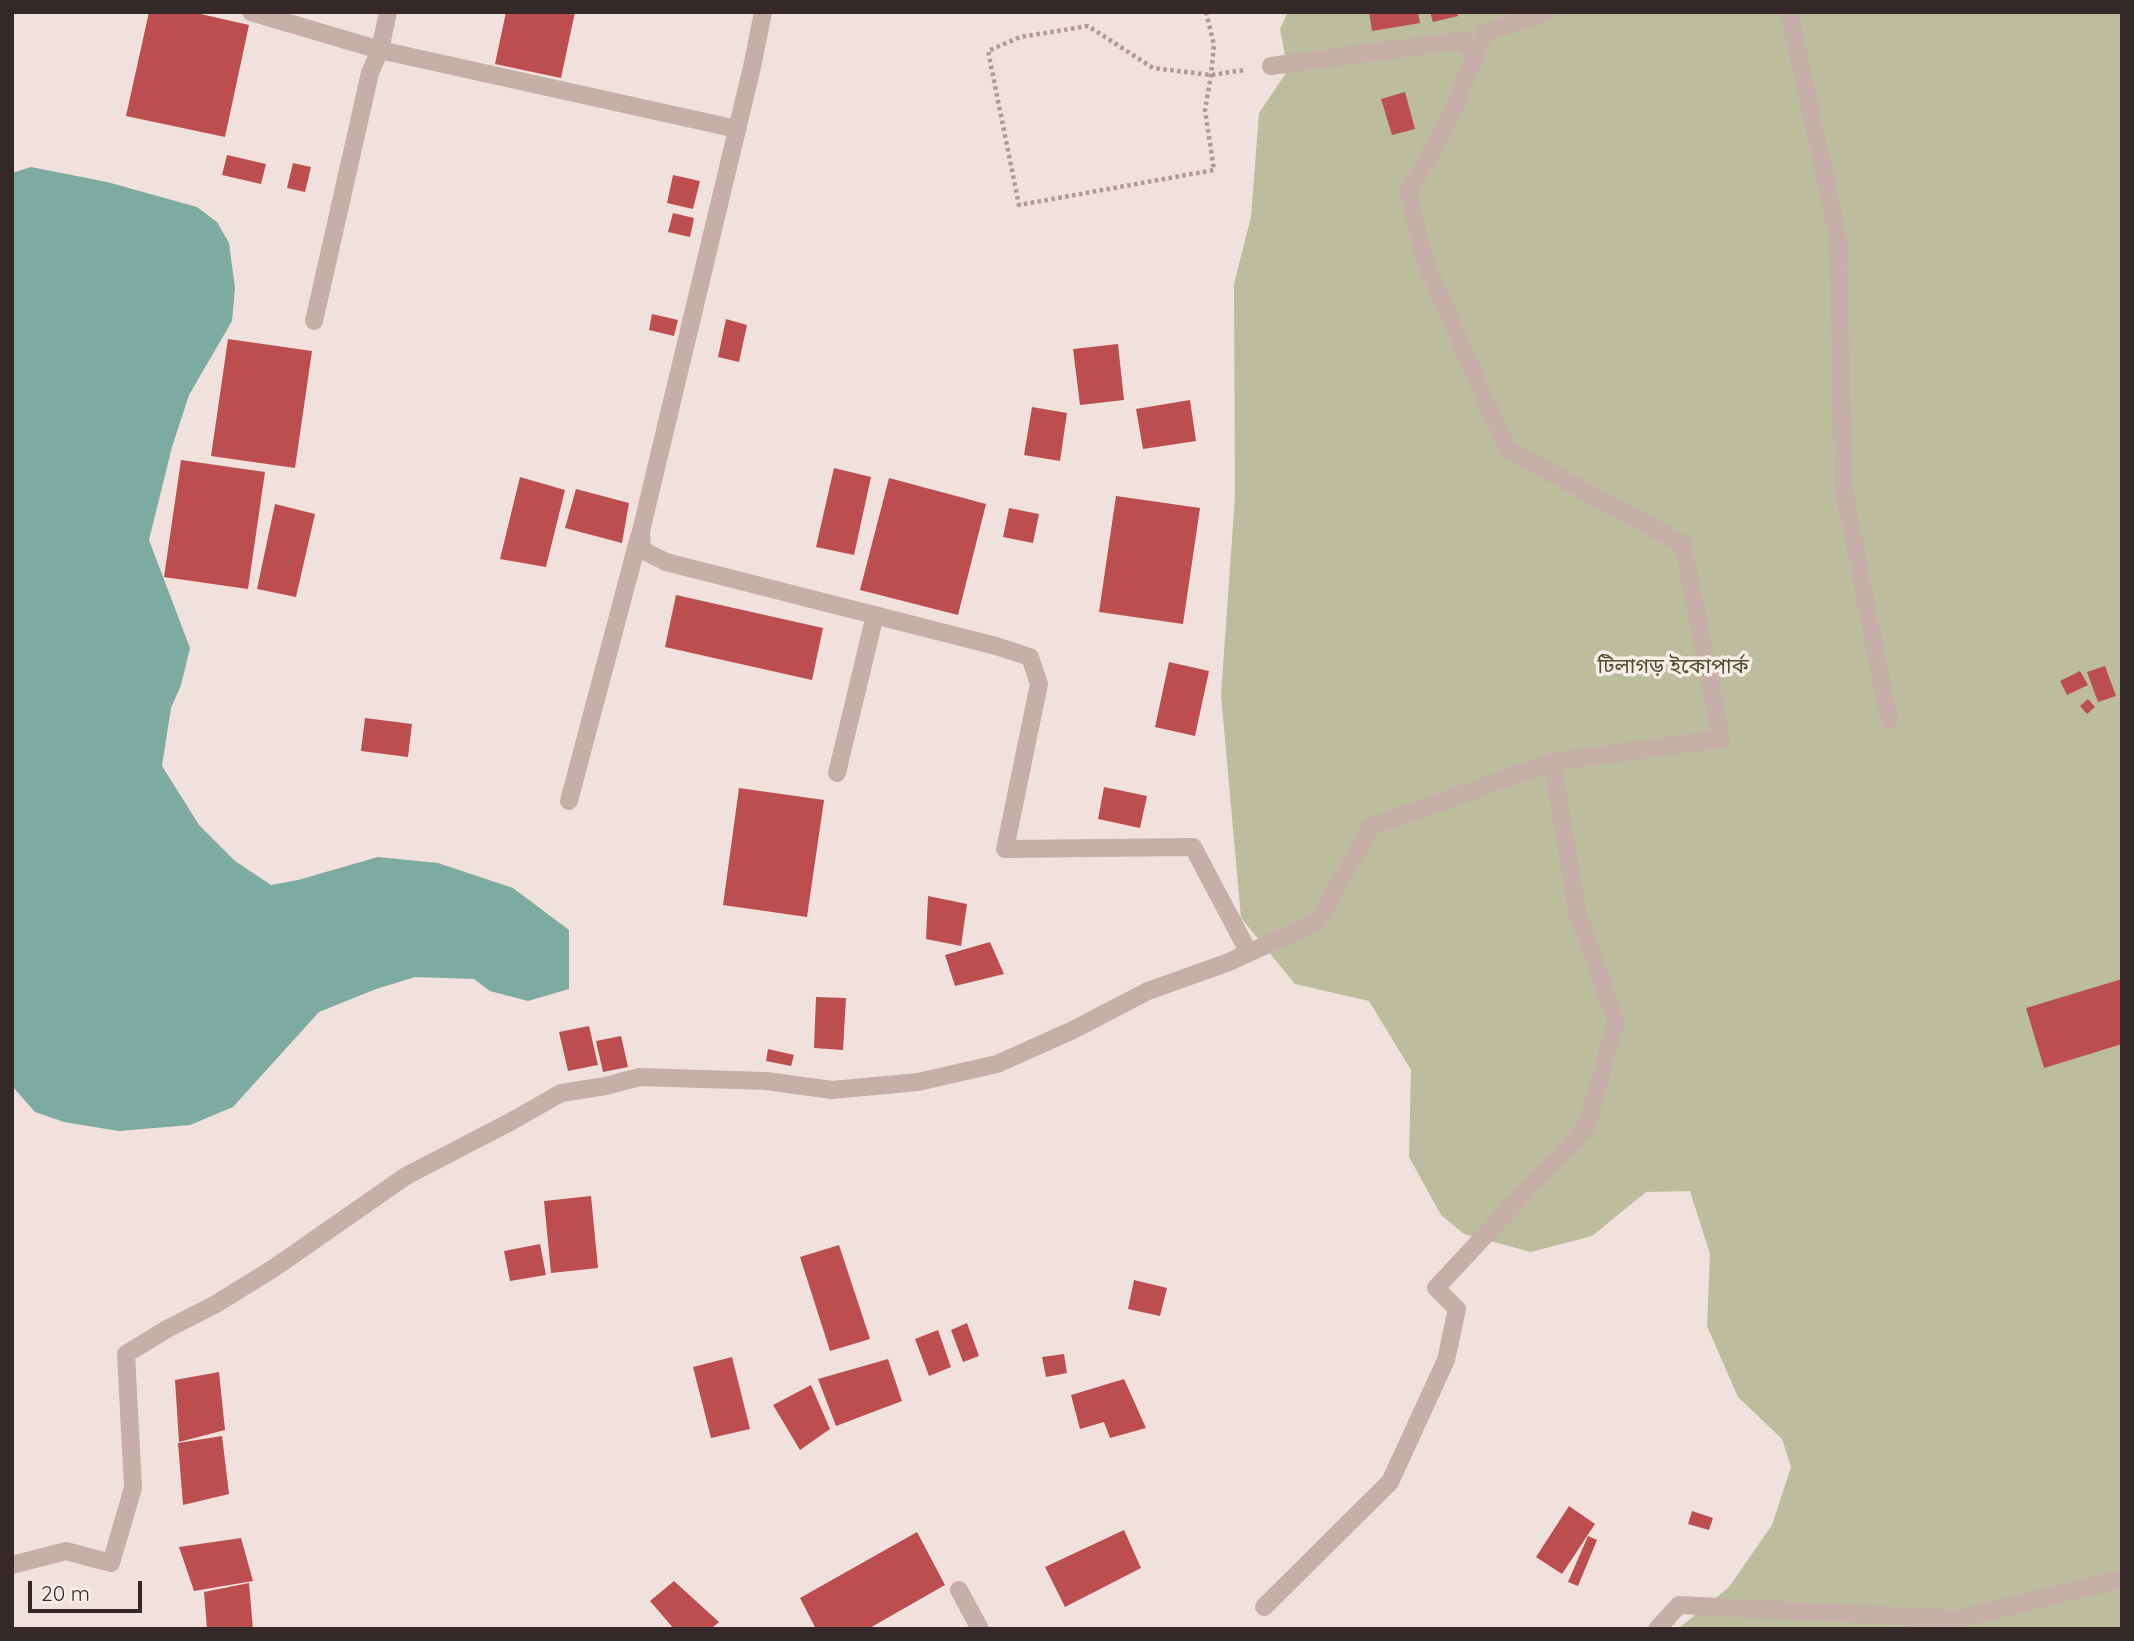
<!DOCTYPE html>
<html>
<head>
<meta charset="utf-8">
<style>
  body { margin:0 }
  #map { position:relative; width:2134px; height:1641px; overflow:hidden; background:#f0e1dc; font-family:Quicksand,sans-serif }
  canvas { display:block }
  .frame { position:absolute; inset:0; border:14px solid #342928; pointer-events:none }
  .scale { position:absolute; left:28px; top:1581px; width:114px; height:32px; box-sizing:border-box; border:4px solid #342928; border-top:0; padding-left:9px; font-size:21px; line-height:24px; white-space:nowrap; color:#342928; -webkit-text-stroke:5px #f8ece8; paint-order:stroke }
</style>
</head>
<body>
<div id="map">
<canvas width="2134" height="1641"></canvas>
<div class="frame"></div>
<div class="scale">20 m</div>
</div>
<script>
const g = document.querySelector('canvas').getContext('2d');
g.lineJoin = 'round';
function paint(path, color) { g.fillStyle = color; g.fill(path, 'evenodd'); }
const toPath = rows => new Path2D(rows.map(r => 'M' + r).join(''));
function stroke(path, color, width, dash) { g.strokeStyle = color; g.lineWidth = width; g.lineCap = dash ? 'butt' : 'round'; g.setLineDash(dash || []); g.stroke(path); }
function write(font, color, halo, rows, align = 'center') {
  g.font = font + ' Quicksand,"Noto Sans Bengali",sans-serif'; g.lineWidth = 7; g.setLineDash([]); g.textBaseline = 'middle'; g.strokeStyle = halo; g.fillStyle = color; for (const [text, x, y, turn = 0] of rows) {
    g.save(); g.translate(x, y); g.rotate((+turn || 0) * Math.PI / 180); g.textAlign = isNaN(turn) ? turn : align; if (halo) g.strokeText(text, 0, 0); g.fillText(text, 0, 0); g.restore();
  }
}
paint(toPath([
  [1288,12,2122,12,2122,1629,1678,1629,1729,1587,1772,1525,1791,1467,1782,1439,1738,1397,1707,1326,1710,1254,1690,1191,1646,1192,1592,1236,1531,1252,1464,1234,1441,1215,1409,1157,1411,1070,1369,1001,1295,984,1241,918,1221,695,1235,497,1234,284,1251,217,1259,113,1288,70,1280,29]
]), '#bbbd9d');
paint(toPath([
  [31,167,107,182,197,207,217,222,229,243,235,288,232,321,189,395,172,447,149,540,190,648,181,685,171,708,162,766,199,825,235,861,271,885,298,880,378,857,438,863,513,888,569,930,569,989,528,1001,490,991,474,979,415,977,376,989,319,1012,233,1107,190,1125,119,1131,64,1122,35,1112,12,1086,12,173]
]), '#7daaa1');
paint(toPath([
  [149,12,192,12,249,25,225,137,126,116],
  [506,12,575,12,561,78,495,64],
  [1369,12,1418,12,1420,23,1372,31],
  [1430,12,1457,12,1458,16,1433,22],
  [1405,92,1415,129,1392,135,1381,99],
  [227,155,266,164,261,184,222,175],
  [293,163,311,167,305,192,287,188],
  [673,175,700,181,693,209,667,203],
  [673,213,694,218,690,237,668,232],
  [652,314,678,320,674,336,649,330],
  [726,319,747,325,739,362,718,357],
  [228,339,312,351,295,468,211,456],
  [1118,344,1124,400,1080,405,1073,349],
  [1190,400,1196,441,1143,449,1136,409],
  [1032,407,1067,413,1060,461,1024,455],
  [181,460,265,472,248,589,164,577],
  [834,468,871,477,854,555,816,547],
  [520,477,565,490,546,567,500,559],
  [889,478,986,504,958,615,860,590],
  [576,489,629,503,622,543,565,528],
  [1116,496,1200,508,1183,624,1099,612],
  [275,504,315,514,296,597,257,589],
  [1009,508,1039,514,1033,543,1003,537],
  [676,595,823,628,812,680,665,647],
  [1169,662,1209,671,1195,736,1155,727],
  [2105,666,2116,696,2098,702,2087,672],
  [2080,671,2088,685,2067,695,2060,681],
  [2088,699,2095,707,2087,714,2080,706],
  [365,718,412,724,408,757,361,751],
  [1104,787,1147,796,1140,828,1098,819],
  [739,788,824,800,807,917,723,905],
  [928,896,967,904,961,946,926,939],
  [990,942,1004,974,955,986,945,955],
  [2122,979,2122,1044,2044,1068,2026,1008],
  [816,997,846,998,843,1050,814,1048],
  [589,1026,598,1065,568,1071,559,1032],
  [621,1036,628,1067,603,1072,596,1041],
  [768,1049,794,1055,791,1066,766,1061],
  [591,1196,598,1268,551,1273,544,1201],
  [540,1244,546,1275,510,1281,504,1251],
  [839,1245,870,1339,830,1351,800,1257],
  [1134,1280,1167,1288,1160,1316,1128,1309],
  [967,1323,979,1356,963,1362,951,1330],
  [938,1330,951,1367,929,1376,915,1339],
  [1064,1354,1067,1373,1046,1377,1042,1357],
  [732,1357,750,1429,711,1438,693,1367],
  [888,1359,902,1401,836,1426,818,1379],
  [219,1372,225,1430,179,1442,175,1380],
  [1124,1379,1146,1428,1110,1438,1104,1422,1080,1429,1071,1395],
  [811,1385,830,1429,800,1450,773,1405],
  [222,1436,229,1494,183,1505,178,1443],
  [1569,1506,1595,1524,1562,1574,1536,1557],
  [1692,1511,1713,1518,1709,1530,1688,1524],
  [1124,1530,1141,1568,1065,1607,1045,1567],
  [917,1532,945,1585,868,1629,816,1629,800,1598],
  [1588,1536,1597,1540,1578,1586,1568,1582],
  [241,1538,253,1581,194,1591,179,1547],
  [674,1581,719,1622,711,1629,674,1629,650,1601],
  [249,1583,253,1629,207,1629,204,1592]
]), '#bc4e50');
stroke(toPath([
  [1206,12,1214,45,1211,75,1205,110,1214,170,1019,205,988,51,1020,37,1088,26,1153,68,1211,75,1245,70]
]), '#b29993', 4.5, [3.5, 3.5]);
stroke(toPath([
  [251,12,380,50,737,129],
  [763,12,752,67,641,531,642,550,666,562,996,646,1030,657,1039,684,1005,849,1193,847,1249,953],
  [1548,12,1485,32,1448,122,1408,193,1425,261,1507,449,1683,544,1721,739,1552,762],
  [1789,12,1838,237,1843,485,1889,720],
  [1271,66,1464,40,1474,58],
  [314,321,370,73,380,50,388,12],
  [837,773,875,615],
  [569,801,639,537],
  [12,1565,66,1551,111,1563,133,1488,126,1354,167,1329,216,1304,274,1268,406,1176,512,1121,561,1093,606,1086,639,1077,766,1081,832,1090,918,1082,997,1064,1073,1030,1148,991,1229,962,1318,921,1371,827,1552,762,1578,915,1616,1020,1587,1126,1436,1288,1457,1309,1446,1360,1390,1482,1264,1607],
  [959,1590,980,1629],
  [1657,1629,1679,1605,1957,1619,2122,1579]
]), '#c7afa9', 18);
write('21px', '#4d512e', '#f8ece8', [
  ["টিলাগড় ইকোপার্ক",1673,667]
]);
</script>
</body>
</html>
